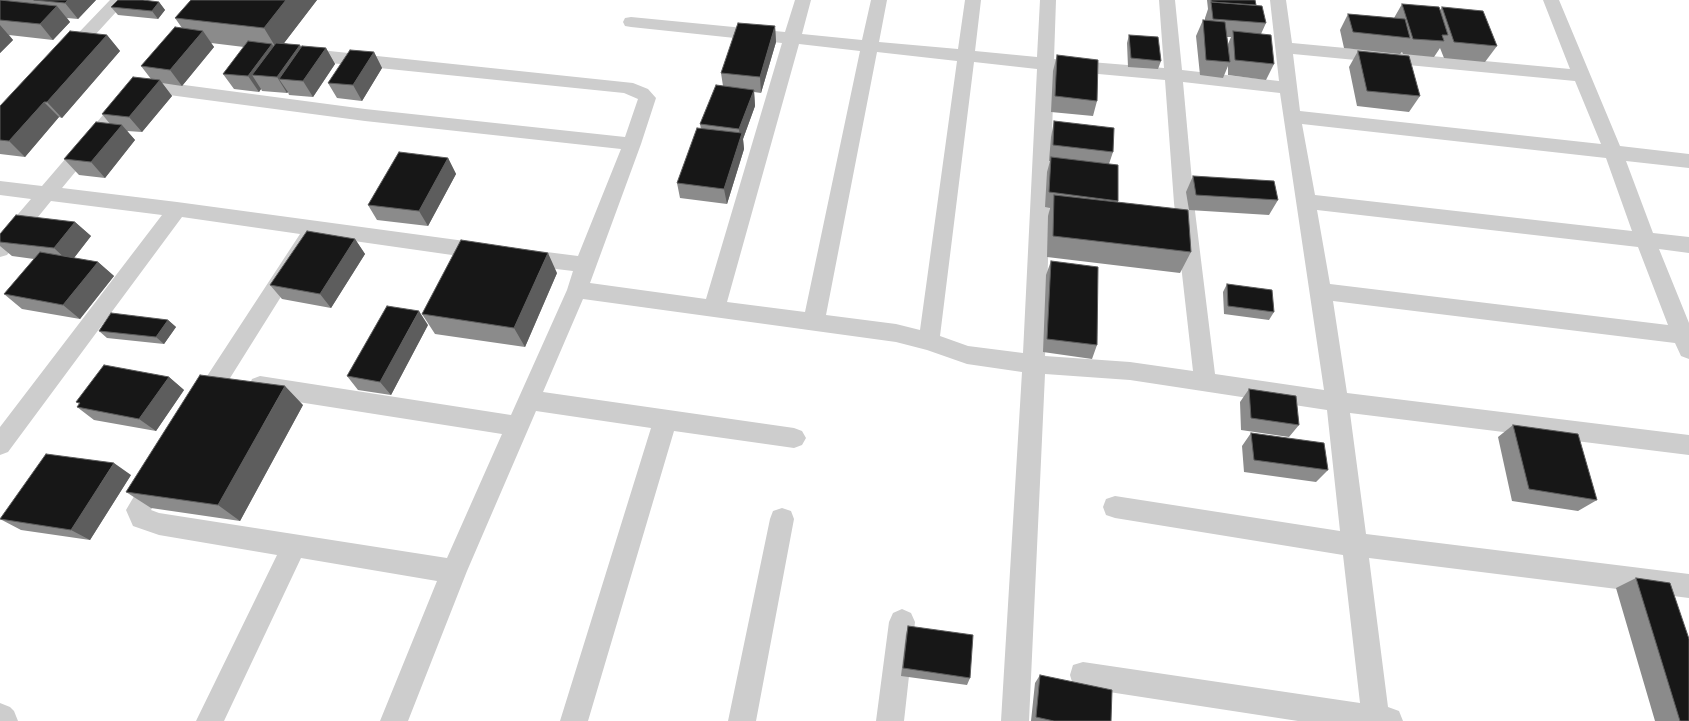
<!DOCTYPE html>
<html>
<head>
<meta charset="utf-8">
<style>
  body { margin:0 }
  canvas { display:block; background:#fff }
</style>
</head>
<body>
<canvas width="1689" height="721"></canvas>
<script>
const g = document.querySelector('canvas').getContext('2d');
g.lineJoin = 'round';
const toPath = rows => new Path2D(rows.map(r => 'M' + r).join(''));
function paint(path, color) { g.fillStyle = color; g.fill(path, 'evenodd'); }
function stroke(path, color, width, dash) { g.strokeStyle = color; g.lineWidth = width; g.lineCap = dash ? 'butt' : 'round'; g.setLineDash(dash || []); g.stroke(path); }
paint(toPath([
  [110,0,127,0,74,58,68,60,62,58,59,54,62,50,110,0],
  [795,0,811,0,802,34,862,40,871,0,887,0,879,42,958,49,965,0,981,0,975,51,1037,57,1040,0,1056,0,1054,59,1164,68,1159,0,1175,0,1182,70,1279,81,1270,0,1286,0,1292,43,1570,69,1543,0,1559,0,1620,146,1689,154,1689,168,1626,161,1653,233,1689,237,1689,253,1659,249,1689,323,1689,359,1681,356,1675,343,1333,301,1347,393,1689,435,1689,455,1350,413,1366,534,1689,574,1689,598,1369,558,1388,707,1399,711,1403,721,1298,721,1083,688,1073,685,1070,675,1073,665,1083,662,1360,703,1343,555,1115,518,1106,515,1103,507,1106,499,1115,496,1340,531,1327,410,1130,380,1045,374,1029,721,1001,721,1022,372,967,364,927,350,896,342,583,299,543,392,794,428,802,431,806,438,802,445,794,448,674,431,588,721,560,721,651,428,536,411,467,571,408,721,380,721,437,581,301,558,224,721,196,721,277,555,159,535,133,526,126,510,150,469,158,466,166,469,170,477,151,510,159,513,447,558,502,434,260,396,252,393,249,386,252,379,260,376,511,415,567,290,573,271,523,265,516,263,513,257,516,251,523,249,578,256,621,149,365,121,139,91,133,89,130,85,133,81,139,79,365,109,625,137,638,99,624,93,301,60,295,58,292,54,295,50,301,48,633,83,648,89,656,98,641,144,590,283,706,299,782,43,631,27,625,26,623,22,625,18,631,17,785,32,795,0],
  [799,44,860,51,805,312,727,302,799,44],
  [877,52,957,61,920,330,896,324,826,315,877,52],
  [1293,54,1575,81,1601,144,1300,111,1293,54],
  [974,62,1037,69,1023,353,968,346,940,336,974,62],
  [1054,70,1165,80,1174,203,1193,371,1130,362,1045,356,1054,70],
  [1183,82,1280,93,1324,390,1215,374,1194,203,1183,82],
  [1302,124,1606,158,1632,231,1315,195,1302,124],
  [1317,210,1638,247,1668,325,1330,284,1317,210],
  [127,92,133,94,136,98,133,102,62,188,177,202,487,244,494,246,497,252,494,258,487,260,319,236,210,410,202,413,194,410,191,403,194,396,300,234,182,217,8,452,0,455,0,427,162,215,51,201,7,255,0,257,0,235,31,199,0,195,0,181,42,186,121,94,127,92],
  [782,508,791,511,794,519,756,721,728,721,770,519,773,511,782,508],
  [902,609,911,613,915,622,904,721,876,721,889,622,893,613,902,609],
  [0,703,10,707,14,711,18,721,0,721,0,703]
]), '#cdcdcd');
paint(toPath([
  [0,0,96,0,78,19,67,18,70,22,53,40,9,35,13,40,0,53],
  [191,0,317,0,284,43,301,47,326,48,335,64,313,97,289,95,288,92,287,93,262,91,261,89,259,92,234,89,223,74,244,47,211,43,214,47,182,86,162,83,172,96,142,132,127,131,135,140,105,178,79,175,64,159,110,124,102,114,151,79,141,66,182,28,175,18],
  [1207,0,1255,0,1256,5,1266,23,1261,34,1274,64,1266,80,1228,75,1228,66,1223,78,1200,75,1196,36,1203,20,1205,21,1205,18,1208,9],
  [1227,37,1231,37,1228,44],
  [159,2,165,10,158,19,118,15,111,7],
  [1402,4,1440,10,1442,7,1497,46,1485,62,1444,58,1440,48,1434,57,1403,54,1402,52,1400,54,1344,48,1340,30,1348,14,1394,18],
  [775,26,776,42,761,93,754,92,755,106,743,139,744,149,727,204,680,198,677,183,701,129,700,124,723,86,721,73],
  [107,35,120,51,62,118,59,117,25,157,0,154,0,106],
  [1129,35,1161,61,1158,69,1128,67,1127,43],
  [1358,51,1420,96,1409,112,1357,106,1349,67],
  [374,52,382,68,362,101,337,98,328,83],
  [1057,55,1097,101,1093,116,1051,112,1053,71],
  [1054,121,1113,152,1109,164,1118,201,1118,202,1191,252,1180,273,1047,257,1048,216,1050,208,1045,207,1047,172,1050,161,1049,161,1051,137],
  [448,158,456,174,428,226,377,220,368,205],
  [1193,176,1278,200,1269,215,1189,210,1186,192],
  [75,222,91,236,74,258,98,262,114,276,80,319,22,309,4,294,34,259,12,256,0,246,0,234],
  [355,239,365,254,331,308,282,299,270,285],
  [1051,261,1097,345,1092,359,1043,352,1046,275],
  [557,273,525,347,435,334,422,314],
  [1227,284,1274,312,1269,320,1224,314,1223,292],
  [168,320,176,327,164,344,107,338,99,331],
  [428,325,391,395,358,390,347,376],
  [169,377,184,390,156,431,94,420,77,407,79,404,76,402],
  [1249,389,1299,425,1289,437,1241,430,1240,402],
  [303,405,240,521,151,508,126,492],
  [1513,425,1597,500,1578,511,1512,501,1498,437],
  [1251,433,1328,470,1316,482,1244,472,1242,446],
  [131,475,90,540,21,530,0,519],
  [1636,578,1689,721,1655,721,1616,588],
  [908,626,970,678,967,685,901,676,906,634],
  [1040,675,1111,721,1031,721,1035,683]
]), '#8b8b8b');
paint(toPath([
  [68,0,96,0,78,19,65,3],
  [286,0,317,0,278,51,264,28],
  [159,2,165,10,158,19,152,11],
  [57,6,70,22,53,40,40,24],
  [0,25,13,40,0,53],
  [775,26,776,42,761,93,760,77],
  [203,31,214,47,182,86,170,70],
  [107,35,120,51,62,118,47,102],
  [272,44,282,60,252,75,261,89,259,92,248,76],
  [300,45,309,61,279,79,288,92,287,93,277,77],
  [326,48,335,64,313,97,303,81],
  [374,52,382,68,362,101,353,85],
  [160,80,172,96,142,132,129,117],
  [754,90,755,106,743,139,744,149,727,204,724,189,740,139,739,129],
  [44,102,59,117,25,157,9,141],
  [122,125,135,140,105,178,91,162],
  [448,158,456,174,428,226,419,211],
  [75,222,91,236,70,263,54,248],
  [355,239,365,254,331,308,320,294],
  [548,253,557,273,525,347,514,328],
  [98,262,114,276,80,319,63,305],
  [419,311,428,325,391,395,380,382],
  [168,320,176,327,164,344,156,337],
  [169,377,184,390,156,431,139,419],
  [285,386,303,405,240,521,218,505],
  [114,463,131,475,90,540,71,530]
]), '#5d5d5d');
const building = toPath([
  [0,0,57,6,40,24,0,20,0,0],
  [34,0,68,0,65,3,34,0],
  [118,0,143,0,159,2,152,11,111,7,118,0],
  [191,0,286,0,264,28,175,18,191,0],
  [1211,0,1255,0,1256,5,1212,2,1211,0],
  [1211,2,1262,6,1266,23,1213,19,1211,2],
  [1402,4,1439,7,1448,35,1442,35,1444,41,1413,39,1402,4],
  [1442,7,1483,11,1497,46,1454,42,1442,7],
  [1348,14,1405,19,1410,38,1353,32,1348,14],
  [1203,20,1225,22,1230,62,1206,60,1203,20],
  [738,23,775,26,760,77,721,73,738,23],
  [175,27,203,31,170,70,141,66,175,27],
  [70,31,107,35,47,102,44,102,9,141,0,140,0,106,70,31],
  [1233,31,1271,35,1274,64,1235,60,1233,31],
  [1129,35,1158,37,1161,61,1131,58,1129,35],
  [248,41,272,44,248,76,223,74,248,41],
  [276,43,300,45,277,77,252,75,276,43],
  [302,46,326,48,303,81,279,79,302,46],
  [350,50,374,52,353,85,328,83,350,50],
  [1358,51,1409,56,1420,96,1367,91,1358,51],
  [1057,55,1098,60,1097,101,1055,96,1057,55],
  [133,77,160,80,129,117,102,114,133,77],
  [716,85,754,90,739,129,700,124,716,85],
  [1054,121,1114,128,1113,152,1053,145,1054,121],
  [96,122,122,125,91,162,64,159,96,122],
  [697,128,742,133,724,189,677,183,697,128],
  [399,152,448,158,419,211,368,205,399,152],
  [1051,157,1118,165,1118,201,1049,192,1051,157],
  [1193,176,1274,181,1278,200,1196,195,1193,176],
  [1054,195,1188,210,1191,252,1053,236,1054,195],
  [16,215,75,222,54,248,0,242,0,234,16,215],
  [307,231,355,239,320,294,270,285,307,231],
  [461,240,548,253,514,328,422,314,461,240],
  [40,252,98,262,63,305,4,294,40,252],
  [1051,261,1098,267,1097,345,1047,339,1051,261],
  [1227,284,1272,290,1274,312,1228,306,1227,284],
  [387,306,419,311,380,382,347,376,387,306],
  [111,313,168,320,156,337,99,331,111,313],
  [104,365,169,377,139,419,77,407,80,403,76,402,104,365],
  [200,375,285,386,218,505,126,492,200,375],
  [1249,389,1296,396,1299,425,1251,418,1249,389],
  [1513,425,1578,434,1597,500,1529,489,1513,425],
  [1251,433,1324,443,1328,470,1254,460,1251,433],
  [46,454,114,463,71,530,0,519,46,454],
  [1636,578,1670,583,1689,639,1689,721,1680,721,1636,578],
  [908,626,973,635,970,678,903,668,908,626],
  [1040,675,1112,690,1111,721,1054,721,1036,717,1040,675]
]);
paint(building, '#171717');
stroke(building, '#5d5d5d', 1);
</script>
</body>
</html>
